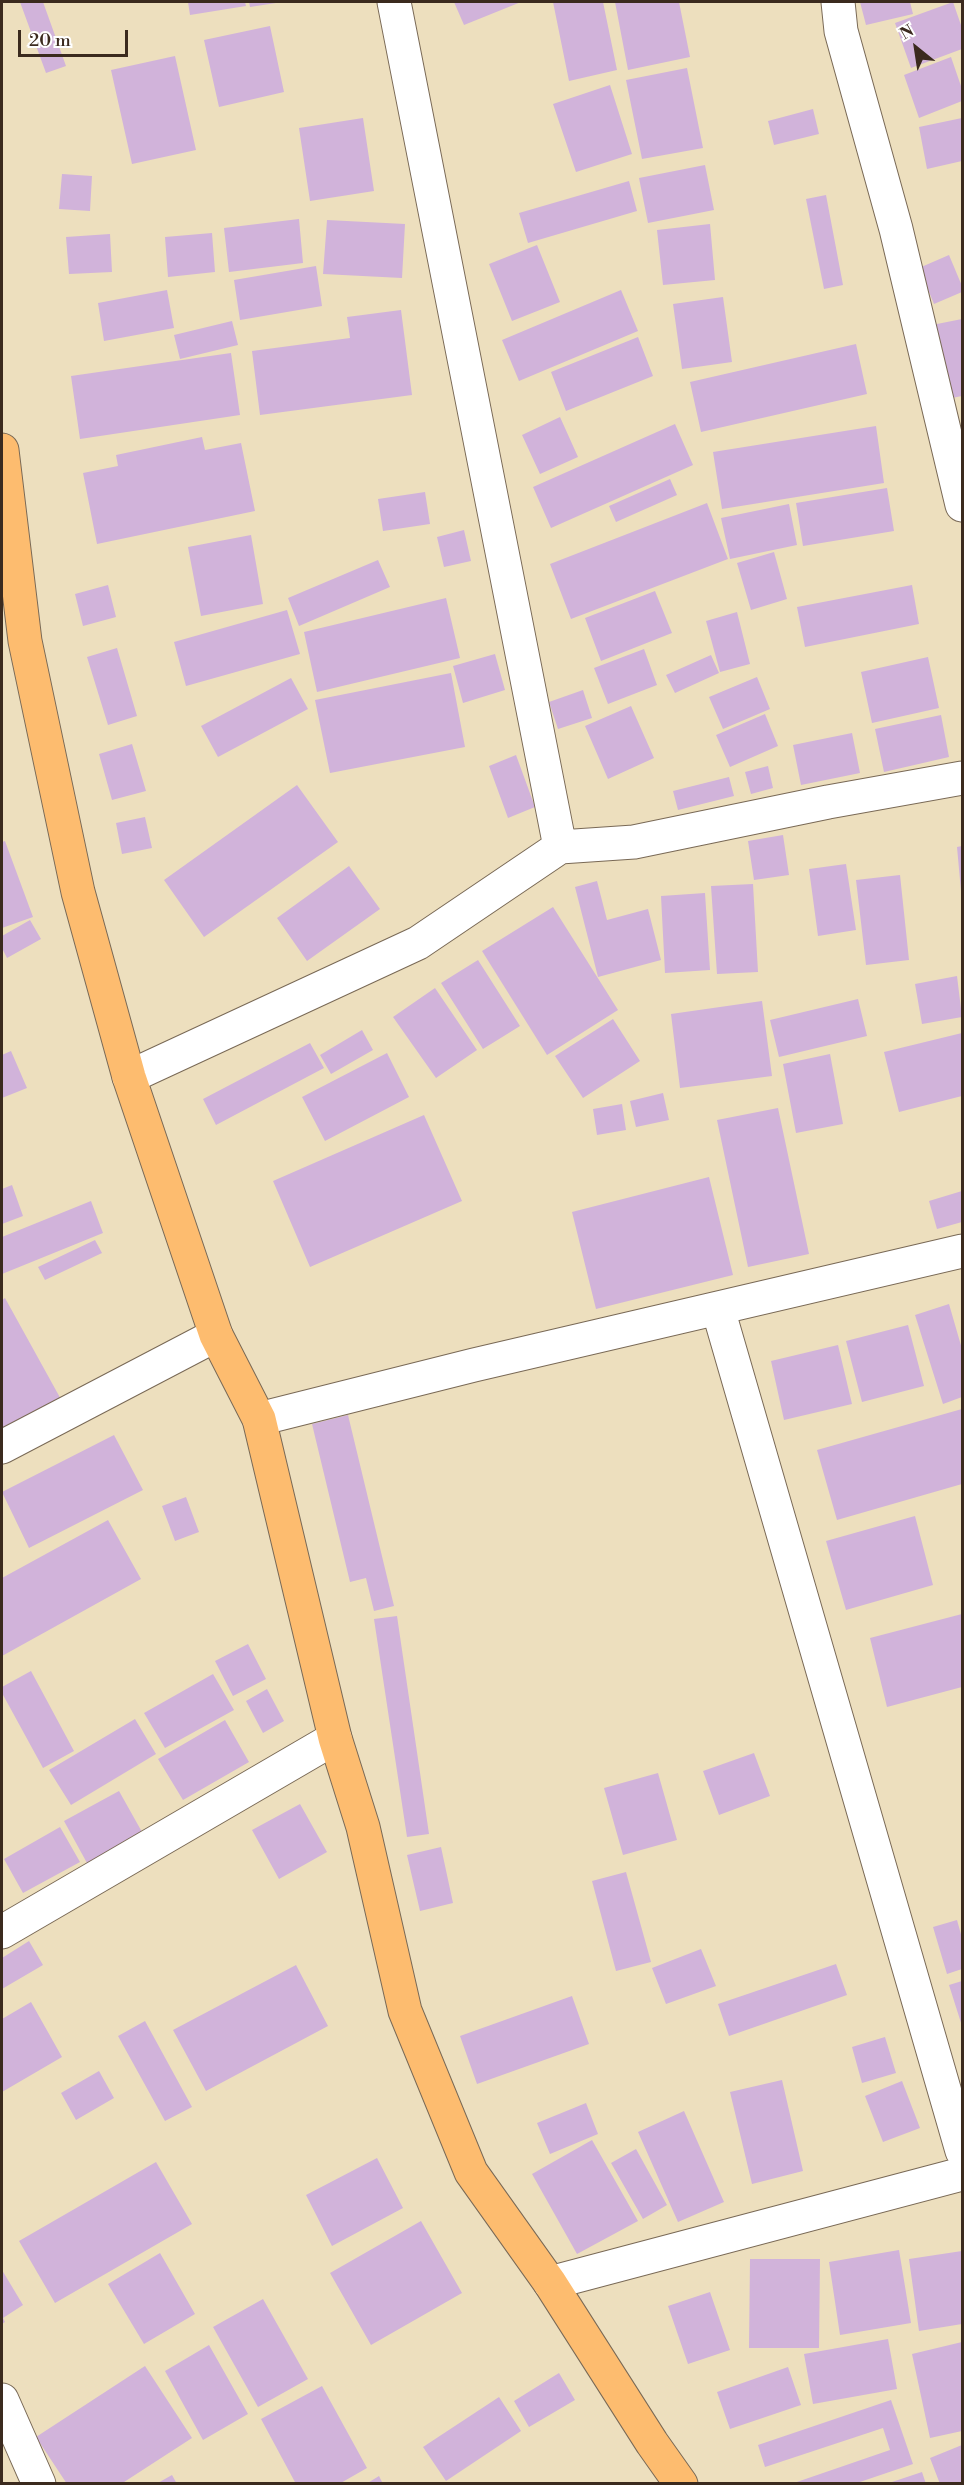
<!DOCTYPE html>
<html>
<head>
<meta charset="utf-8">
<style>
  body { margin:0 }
  #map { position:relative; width:964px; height:2485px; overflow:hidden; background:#eddfbe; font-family:"Libre Bodoni",serif }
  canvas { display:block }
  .frame { position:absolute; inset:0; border:3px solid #3b2a1e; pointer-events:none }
  .north { position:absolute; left:886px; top:18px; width:60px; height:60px; -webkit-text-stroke:4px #fff; paint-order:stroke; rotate:330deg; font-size:16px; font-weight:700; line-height:24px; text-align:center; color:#3b2a1e }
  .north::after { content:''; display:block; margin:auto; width:21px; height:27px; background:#3b2a1e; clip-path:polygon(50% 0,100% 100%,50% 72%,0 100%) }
  .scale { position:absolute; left:18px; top:30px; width:110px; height:27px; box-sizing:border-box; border:3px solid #3b2a1e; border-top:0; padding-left:8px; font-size:18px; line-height:21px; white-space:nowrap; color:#3b2a1e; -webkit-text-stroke:4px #fff; paint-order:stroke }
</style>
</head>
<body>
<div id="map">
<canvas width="964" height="2485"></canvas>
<div class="frame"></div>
<div class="north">N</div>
<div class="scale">20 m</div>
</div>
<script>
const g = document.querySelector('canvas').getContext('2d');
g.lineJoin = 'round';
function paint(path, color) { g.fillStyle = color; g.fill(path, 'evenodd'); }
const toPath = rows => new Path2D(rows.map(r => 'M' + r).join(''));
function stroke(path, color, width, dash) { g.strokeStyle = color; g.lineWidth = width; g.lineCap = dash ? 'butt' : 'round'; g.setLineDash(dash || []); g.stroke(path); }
paint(toPath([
  [20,2,43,2,66,66,46,73],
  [188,2,245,2,246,6,190,15],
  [249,2,276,2,276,3,250,7],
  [454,2,521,2,464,25],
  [553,2,603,2,617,70,569,81],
  [615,2,679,2,690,57,628,70],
  [860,2,910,2,913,14,866,25],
  [953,2,962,28,962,49,911,68,895,23],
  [270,26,284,92,219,107,204,40],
  [175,56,196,150,132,164,111,70],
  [951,57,962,89,962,101,919,118,904,75],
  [687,68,703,148,642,159,626,80],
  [610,85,632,154,576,172,553,104],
  [813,109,819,134,774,145,768,121],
  [363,118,374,191,310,201,299,128],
  [962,118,962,161,927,169,919,127],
  [705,165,714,210,648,223,639,178],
  [62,174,92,176,90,211,59,209],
  [629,181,637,211,528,243,519,213],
  [826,195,843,285,824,289,806,199],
  [299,219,303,263,229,272,224,228],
  [327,220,405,224,402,278,323,274],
  [710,224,715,280,663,285,657,230],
  [212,233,215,272,168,277,165,237],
  [110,234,112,272,69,274,66,237],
  [537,245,560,302,512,321,489,264],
  [949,255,962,286,962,292,934,304,919,268],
  [316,266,322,306,240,320,234,280],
  [167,290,174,328,104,341,98,303],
  [621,290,638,331,519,381,502,340],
  [723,297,732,362,682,369,673,304],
  [401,310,412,395,260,415,252,351,350,338,347,317],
  [962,319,962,396,947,399,932,325],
  [232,321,238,345,180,359,174,335],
  [638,337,653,376,566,411,551,372],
  [856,344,867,394,701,432,690,382],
  [231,353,240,415,80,439,71,376],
  [560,417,578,457,540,474,522,435],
  [675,424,693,465,551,528,533,487],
  [876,426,884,483,722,509,713,452],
  [202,437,205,450,241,443,255,511,97,544,83,473,118,466,116,455],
  [670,479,677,495,616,522,609,506],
  [887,488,894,531,803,546,796,503],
  [425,492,430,524,383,531,378,499],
  [707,503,728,559,571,619,550,564],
  [789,504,797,545,730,559,721,518],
  [464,530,471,561,444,567,437,537],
  [251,535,263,604,201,616,188,547],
  [774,552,787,599,751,610,737,563],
  [378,560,390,587,299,626,288,598],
  [108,585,116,617,83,626,75,594],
  [912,585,919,624,805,647,797,607],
  [655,591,672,633,601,661,585,618],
  [446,598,460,658,317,692,304,632],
  [287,610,300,654,186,686,174,642],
  [737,612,750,664,720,672,706,621],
  [117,648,137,716,108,725,87,657],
  [644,649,657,685,608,704,594,668],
  [495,654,505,690,463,703,453,666],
  [711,655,719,673,675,693,666,675],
  [928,657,939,708,872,723,861,672],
  [451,673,465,747,330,773,315,700],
  [757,677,770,709,723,729,709,697],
  [291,678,308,709,218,757,201,726],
  [583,690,592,718,558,729,549,702],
  [631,706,654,758,608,779,585,726],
  [765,714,778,746,730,767,716,735],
  [941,715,949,757,884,772,875,729],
  [852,733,860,773,801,785,793,745],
  [132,744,146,791,112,800,99,754],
  [516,755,535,807,508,818,489,766],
  [768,766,773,788,751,794,745,772],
  [729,777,734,796,678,810,673,791],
  [297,785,338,842,204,937,164,880],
  [145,817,152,848,122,854,116,823],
  [783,835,789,875,754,880,748,841],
  [5,841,33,917,2,928,2,842],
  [962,846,962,891,961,891,957,847],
  [846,864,856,930,818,936,809,869],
  [349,866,380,909,307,961,277,918],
  [900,875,909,960,866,965,856,880],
  [597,881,607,920,648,909,661,960,598,977,575,887],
  [753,884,758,972,717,974,711,886],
  [705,893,710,970,665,973,661,896],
  [553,907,618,1010,547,1055,482,951],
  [30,920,41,939,7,958,2,948,2,936],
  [478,960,520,1026,483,1049,441,983],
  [957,976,962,1017,922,1024,915,984],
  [435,988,477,1050,436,1078,393,1017],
  [858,999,867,1036,779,1057,770,1020],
  [762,1001,772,1076,680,1088,671,1014],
  [613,1019,640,1061,583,1098,555,1056],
  [362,1030,373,1050,331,1074,320,1055],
  [962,1033,962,1096,899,1112,884,1052],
  [310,1043,324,1068,216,1125,203,1099],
  [11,1051,27,1088,2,1098,2,1055],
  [387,1053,409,1097,325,1141,302,1097],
  [830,1054,843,1124,796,1133,783,1064],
  [663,1093,669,1120,636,1127,630,1101],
  [622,1104,626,1130,597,1135,593,1109],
  [778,1108,809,1254,748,1267,717,1120],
  [424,1115,462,1201,310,1267,273,1181],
  [709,1177,733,1275,596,1309,572,1212],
  [12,1185,23,1216,2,1224,2,1189],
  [962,1191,962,1222,937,1229,929,1201],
  [91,1201,103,1233,2,1274,2,1237],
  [95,1240,102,1253,45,1280,38,1267],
  [5,1298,63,1403,6,1435,2,1428,2,1300],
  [949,1304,962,1349,962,1397,943,1404,915,1315],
  [908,1325,924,1386,862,1402,846,1341],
  [838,1345,852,1404,784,1420,771,1361],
  [962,1409,962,1484,837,1520,817,1450],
  [348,1415,394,1606,374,1611,366,1578,350,1582,312,1424],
  [114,1435,143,1490,29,1548,2,1492],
  [186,1497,199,1532,175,1541,162,1506],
  [915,1516,933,1585,846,1610,826,1541],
  [108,1520,141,1579,2,1656,2,1578],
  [962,1614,962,1687,887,1707,870,1638],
  [397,1616,429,1834,407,1837,374,1619],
  [248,1644,266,1679,233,1696,215,1661],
  [31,1671,74,1751,43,1768,2,1693,2,1687],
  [213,1674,234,1710,165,1748,144,1713],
  [267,1689,284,1721,263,1733,246,1701],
  [135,1719,156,1754,71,1805,49,1770],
  [225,1720,249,1762,183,1800,158,1759],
  [754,1753,770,1796,719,1815,703,1771],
  [658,1773,677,1840,623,1855,604,1788],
  [119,1791,142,1832,87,1863,64,1821],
  [300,1804,327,1852,279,1879,252,1830],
  [60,1827,80,1862,23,1893,4,1859],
  [441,1847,453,1903,420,1911,407,1855],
  [626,1872,651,1962,616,1971,592,1881],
  [957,1920,962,1938,962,1969,947,1974,933,1927],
  [29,1941,43,1965,2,1989,2,1958],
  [701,1949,716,1986,666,2004,652,1968],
  [836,1964,847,1995,729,2036,718,2004],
  [296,1965,328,2026,206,2091,173,2030],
  [962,1981,962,2026,949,1985],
  [572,1996,589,2044,477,2084,460,2036],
  [31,2002,62,2057,2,2092,2,2019],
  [145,2021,192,2107,165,2121,118,2036],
  [885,2037,896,2073,862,2083,852,2047],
  [99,2071,114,2098,76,2120,61,2093],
  [782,2080,803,2171,752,2184,730,2092],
  [902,2081,920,2128,883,2142,865,2096],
  [586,2103,598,2134,550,2154,537,2123],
  [684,2111,724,2202,678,2222,638,2132],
  [592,2140,638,2221,577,2254,532,2174],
  [636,2149,667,2205,643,2219,611,2163],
  [377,2158,403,2208,332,2246,306,2195],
  [156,2162,192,2224,55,2303,19,2241],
  [421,2221,462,2293,371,2345,330,2273],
  [899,2250,911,2323,840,2335,829,2262],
  [962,2251,962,2324,919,2331,909,2259],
  [160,2253,195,2314,144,2344,108,2284],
  [750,2259,820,2259,819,2348,749,2348],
  [2,2270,23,2305,3,2318,5,2322,2,2324],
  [710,2292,730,2350,688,2364,668,2306],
  [263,2299,308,2379,258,2407,213,2327],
  [888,2339,897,2389,813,2404,804,2354],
  [962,2342,962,2431,930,2438,912,2354],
  [209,2345,248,2414,203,2440,165,2371],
  [145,2366,192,2438,121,2484,67,2484,36,2437],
  [788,2367,801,2405,730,2429,717,2392],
  [559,2373,575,2400,529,2427,514,2401],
  [322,2386,367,2468,339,2484,296,2484,261,2419],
  [499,2397,521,2431,446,2481,423,2447],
  [891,2400,913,2464,854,2484,791,2484,890,2450,883,2428,765,2467,758,2445],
  [962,2445,962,2484,940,2484,930,2458],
  [922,2472,926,2484,889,2484,889,2483],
  [172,2475,177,2484,156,2484],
  [379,2476,383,2484,366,2484]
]), '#d1b3da');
const minor = toPath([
  [394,2,560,847],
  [838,2,841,31,896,229,962,505],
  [129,1077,418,943,560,847,634,842,828,802,962,778],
  [718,1309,962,2151],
  [259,1419,474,1365,962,1251],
  [2,1447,216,1335],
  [2,1932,335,1738],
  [550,2283,962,2174],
  [2,2400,39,2484]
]);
const major = toPath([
  [2,450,25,641,78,892,129,1077,216,1335,259,1419,335,1738,363,1827,405,2011,471,2172,550,2283,652,2443,681,2484]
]);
stroke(minor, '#796956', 35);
stroke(major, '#796956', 35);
stroke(minor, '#fff', 33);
stroke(major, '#fdbc6f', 33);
</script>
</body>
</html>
